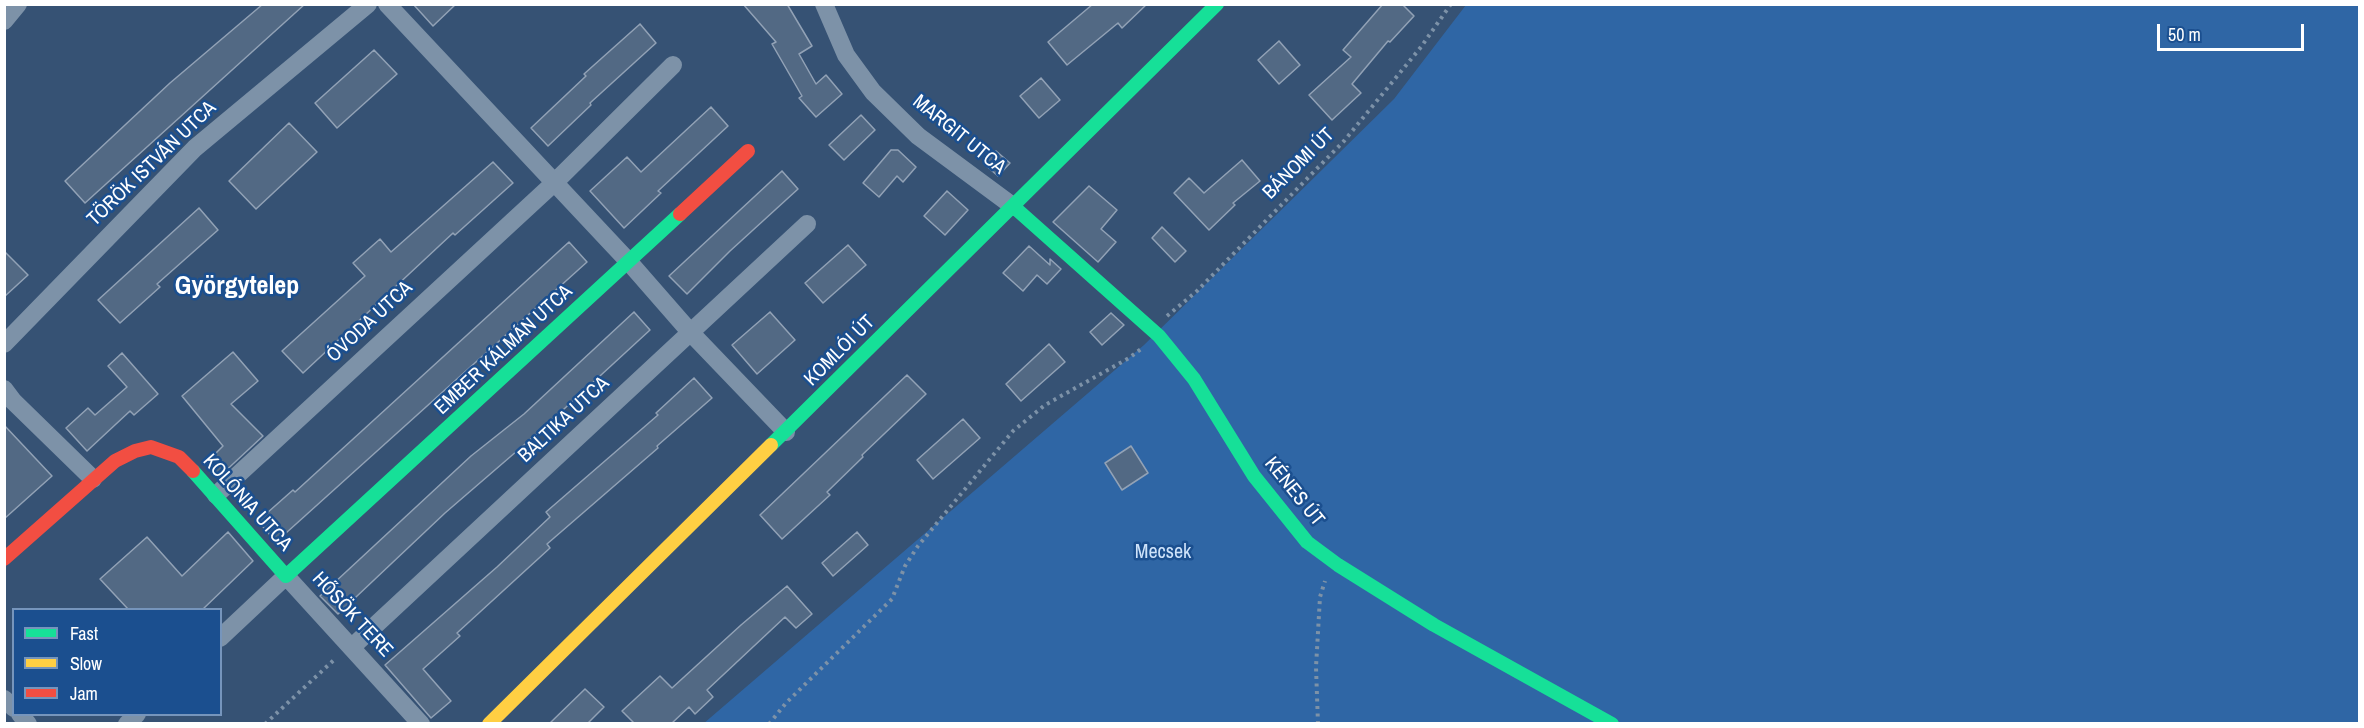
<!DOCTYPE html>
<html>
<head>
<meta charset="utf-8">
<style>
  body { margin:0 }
  #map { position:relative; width:2364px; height:728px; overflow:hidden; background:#365274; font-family:"Archivo Narrow",sans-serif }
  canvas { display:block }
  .frame { position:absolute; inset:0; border:6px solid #fff; pointer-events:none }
  .legend { position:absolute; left:12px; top:608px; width:210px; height:108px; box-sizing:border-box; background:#1b4f8f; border:2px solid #7695bc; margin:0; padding:8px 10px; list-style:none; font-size:18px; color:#fff }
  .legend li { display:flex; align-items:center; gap:12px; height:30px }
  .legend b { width:30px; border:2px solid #7695bc }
  .scale { position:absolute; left:2157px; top:24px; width:147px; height:27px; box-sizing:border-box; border:3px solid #fff; border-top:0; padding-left:8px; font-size:18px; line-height:21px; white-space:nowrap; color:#fff; -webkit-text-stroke:4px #1b4f8f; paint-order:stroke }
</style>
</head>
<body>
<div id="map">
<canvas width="2364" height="728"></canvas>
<div class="frame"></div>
<ul class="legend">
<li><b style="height:8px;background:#16e098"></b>Fast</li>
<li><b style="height:8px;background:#ffcf43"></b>Slow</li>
<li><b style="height:8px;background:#f24e42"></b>Jam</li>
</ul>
<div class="scale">50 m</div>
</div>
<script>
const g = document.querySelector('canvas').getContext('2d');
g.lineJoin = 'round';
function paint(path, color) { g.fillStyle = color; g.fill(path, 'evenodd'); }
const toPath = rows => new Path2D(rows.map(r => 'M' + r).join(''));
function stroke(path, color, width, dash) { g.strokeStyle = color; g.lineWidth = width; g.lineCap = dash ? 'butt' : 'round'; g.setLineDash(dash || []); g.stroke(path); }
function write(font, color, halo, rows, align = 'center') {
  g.font = font + ' "Archivo Narrow",sans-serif'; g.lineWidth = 5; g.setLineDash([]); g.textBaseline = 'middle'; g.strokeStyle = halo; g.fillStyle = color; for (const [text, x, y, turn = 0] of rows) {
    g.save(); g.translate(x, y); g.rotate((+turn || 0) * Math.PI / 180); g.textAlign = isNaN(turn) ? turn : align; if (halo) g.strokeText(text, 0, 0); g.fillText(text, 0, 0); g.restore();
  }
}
paint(toPath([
  [1466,5,2359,5,2359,723,703,724,1144,345,1394,99]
]), '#2f66a5');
const building = toPath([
  [263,4,305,4,85,203,65,181,170,83,263,4],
  [413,4,456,4,433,26,413,4],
  [743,4,787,4,812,46,799,54,816,84,826,75,842,94,816,117,799,98,802,96,772,44,776,42,743,4],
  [1093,4,1147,4,1122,28,1118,23,1067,65,1048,42,1093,4],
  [1383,4,1402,4,1414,16,1390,42,1388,41,1352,84,1361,93,1332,120,1309,95,1351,57,1343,50,1383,4],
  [640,24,656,43,590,103,591,105,548,146,531,128,586,76,584,74,640,24],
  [1279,41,1300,65,1279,84,1258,60,1279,41],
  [374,50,397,74,337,128,315,103,374,50],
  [1041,78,1060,100,1039,118,1020,96,1041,78],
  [711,107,728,126,658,191,661,193,624,228,590,191,627,157,641,172,711,107],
  [861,115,875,130,844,160,829,145,861,115],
  [289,123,317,152,256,209,229,181,289,123],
  [891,150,898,150,916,167,903,182,897,176,879,197,863,183,891,150],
  [996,151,1010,163,998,176,984,164,996,151],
  [1242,160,1260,181,1233,203,1235,205,1209,230,1174,193,1189,178,1204,193,1242,160],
  [493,162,513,183,455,235,453,233,303,373,282,351,365,276,353,263,380,239,391,252,493,162],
  [782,171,798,189,730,251,687,294,669,276,782,171],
  [1089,186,1117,210,1101,229,1116,242,1098,262,1053,222,1089,186],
  [947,191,968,210,945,235,924,216,947,191],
  [199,208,218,230,157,284,160,287,120,323,98,300,199,208],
  [1162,227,1186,251,1175,262,1152,238,1162,227],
  [569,242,587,262,276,542,258,521,293,490,295,492,569,242],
  [848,245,866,265,823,303,805,283,848,245],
  [1029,246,1050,265,1050,259,1061,269,1047,284,1037,275,1023,291,1003,273,1029,246],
  [4,251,28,275,4,297,4,251],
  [634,312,650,330,539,432,445,513,338,614,320,596,471,456,524,414,634,312],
  [770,312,795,340,757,374,732,345,770,312],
  [1111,313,1124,325,1102,345,1090,332,1111,313],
  [1049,344,1065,362,1021,401,1006,384,1049,344],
  [233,352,258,381,231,404,263,436,219,477,206,463,223,446,182,396,233,352],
  [122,353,158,394,134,415,130,411,87,451,66,428,88,408,95,415,127,387,108,366,122,353],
  [907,375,926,394,862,455,863,457,827,492,830,495,782,539,760,515,907,375],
  [694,378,712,398,657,446,658,448,547,544,550,548,457,633,460,636,423,669,451,701,431,718,385,665,497,567,550,517,546,512,658,415,656,413,694,378],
  [963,419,980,438,933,479,917,460,963,419],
  [4,425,52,476,4,519,4,425],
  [1131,446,1148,473,1122,490,1105,463,1131,446],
  [228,532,253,561,203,609,128,609,100,579,147,537,182,576,228,532],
  [857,532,868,545,833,576,822,563,857,532],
  [787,586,812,614,796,628,785,617,707,690,713,697,695,714,689,707,672,723,634,723,622,711,660,676,672,688,741,625,787,586],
  [585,689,604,707,588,723,550,723,585,689]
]);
paint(building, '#526984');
stroke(building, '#92a2b6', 1.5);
stroke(toPath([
  [1167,316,1197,291,1344,141,1421,47,1451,4],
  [265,724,336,658],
  [769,724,786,703,892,599,905,566,918,546,1013,431,1045,405,1129,358,1141,349],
  [1318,724,1316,667,1320,597,1325,581]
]), '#7d92a8', 4, [3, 4.5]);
stroke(toPath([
  [387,4,629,262,691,333,786,432],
  [824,4,846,55,873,92,918,136,1014,207],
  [4,21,18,4],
  [4,344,195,148,368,4],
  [4,389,13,401,93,479],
  [216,495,554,183,673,65],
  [220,638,286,576,421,724],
  [352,647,807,224],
  [4,699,14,708],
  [20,714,28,724],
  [127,724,137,714]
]), '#7d92a8', 18);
stroke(toPath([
  [1014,207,1159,336,1194,379,1254,476,1307,542,1338,565,1434,625,1612,724],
  [771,445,1217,4],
  [193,471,286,576,680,214]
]), '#16e098', 14);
stroke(toPath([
  [489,724,771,445]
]), '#ffcf43', 14);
stroke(toPath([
  [680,214,748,151],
  [4,559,115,461,135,451,151,447,179,457,193,471]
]), '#f24e42', 14);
write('20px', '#fff', '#1b4f8f', [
  ["MARGIT UTCA",959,135,39],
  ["TÖRÖK ISTVÁN UTCA",152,164,-44],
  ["BÁNOMI ÚT",1299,164,-45],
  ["ÓVODA UTCA",370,322,-43],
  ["EMBER KÁLMÁN UTCA",504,350,-43],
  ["KOMLÓI ÚT",840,351,-45],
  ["BALTIKA UTCA",564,420,-43],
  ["KÉNES ÚT",1294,492,51],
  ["KOLÓNIA UTCA",247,503,48],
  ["HŐSÖK TERE",352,615,47]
]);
write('20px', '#cfe3fa', '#1b4f8f', [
  ["Mecsek",1163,553]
]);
write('bold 26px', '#fff', '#1b4f8f', [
  ["Györgytelep",237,287]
]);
</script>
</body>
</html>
